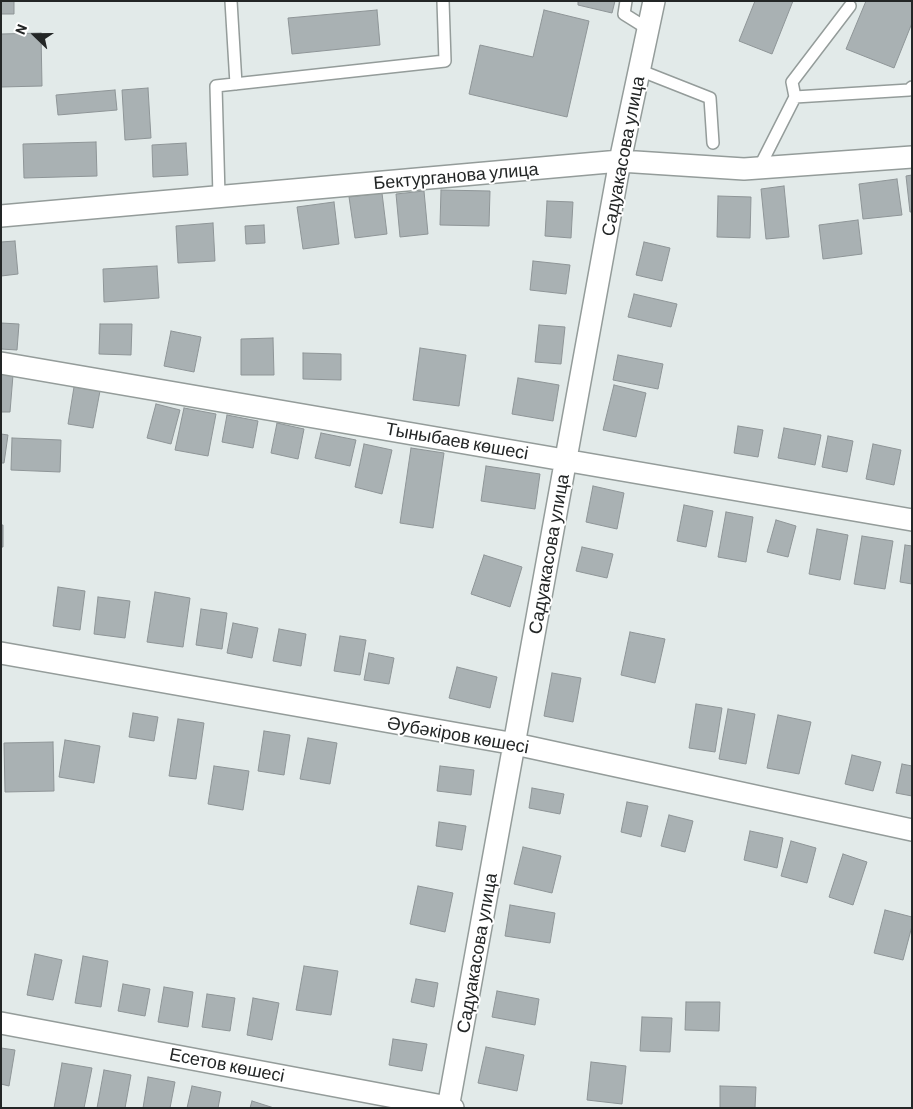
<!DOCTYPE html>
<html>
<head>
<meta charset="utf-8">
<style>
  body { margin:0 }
  #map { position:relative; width:913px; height:1109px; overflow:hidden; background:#e2eae9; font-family:Barlow,sans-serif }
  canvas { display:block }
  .frame { position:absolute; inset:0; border:2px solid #232626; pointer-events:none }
  .north { position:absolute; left:10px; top:10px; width:50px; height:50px; -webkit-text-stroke:4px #fff; paint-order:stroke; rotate:292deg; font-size:14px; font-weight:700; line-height:20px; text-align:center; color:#232626 }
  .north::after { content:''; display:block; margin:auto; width:18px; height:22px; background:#232626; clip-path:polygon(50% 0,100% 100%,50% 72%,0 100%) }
</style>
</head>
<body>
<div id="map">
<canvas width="913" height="1109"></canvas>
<div class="frame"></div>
<div class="north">N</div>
</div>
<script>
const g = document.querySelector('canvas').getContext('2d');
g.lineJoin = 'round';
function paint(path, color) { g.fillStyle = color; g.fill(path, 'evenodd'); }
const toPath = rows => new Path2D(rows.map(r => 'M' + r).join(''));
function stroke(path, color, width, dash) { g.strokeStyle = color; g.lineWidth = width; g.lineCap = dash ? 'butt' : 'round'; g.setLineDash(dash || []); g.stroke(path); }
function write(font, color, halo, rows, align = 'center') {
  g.font = font + ' Barlow,sans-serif'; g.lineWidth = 4; g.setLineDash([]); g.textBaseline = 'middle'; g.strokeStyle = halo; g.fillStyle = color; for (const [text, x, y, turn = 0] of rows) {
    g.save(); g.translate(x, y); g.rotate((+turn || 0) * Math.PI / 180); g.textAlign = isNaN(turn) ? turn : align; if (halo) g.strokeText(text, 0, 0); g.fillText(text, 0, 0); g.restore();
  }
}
const building = toPath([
  [1,1,14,1,14,14,1,14,1,1],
  [578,1,615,1,612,13,578,5,578,1],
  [755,1,793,1,772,54,739,41,755,1],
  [866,1,912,1,912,23,894,68,846,49,866,1],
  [377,10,380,45,292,54,288,18,377,10],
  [544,10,589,21,567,117,469,94,480,45,533,57,544,10],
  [41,33,42,86,1,87,1,34,41,33],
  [148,88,151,138,125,140,122,90,148,88],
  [115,90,117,110,58,115,56,95,115,90],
  [96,142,97,176,24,178,23,144,96,142],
  [186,143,188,175,153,177,152,145,186,143],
  [912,175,912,212,910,212,906,176,912,175],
  [897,179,902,215,863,219,859,184,897,179],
  [784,186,789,237,766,239,761,189,784,186],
  [441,190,490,191,489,226,440,225,441,190],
  [424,191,428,234,400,237,396,194,424,191],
  [382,193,387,234,355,238,349,197,382,193],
  [718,196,751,197,750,238,717,237,718,196],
  [547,201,573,202,571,238,545,236,547,201],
  [334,202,339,244,303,249,297,207,334,202],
  [858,220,862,254,823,259,819,225,858,220],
  [213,223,215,261,178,263,176,226,213,223],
  [264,225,265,243,246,244,245,226,264,225],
  [15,241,18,274,1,276,1,242,15,241],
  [644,242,670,248,662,281,636,275,644,242],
  [533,261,570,265,566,294,530,290,533,261],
  [157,266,159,298,104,302,103,269,157,266],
  [634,294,677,304,671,327,628,317,634,294],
  [1,323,19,324,17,350,1,349,1,323],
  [100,324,132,324,131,355,99,354,100,324],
  [539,325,565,327,561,364,535,362,539,325],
  [171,331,201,337,194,372,164,366,171,331],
  [273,338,274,375,241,375,241,339,273,338],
  [420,348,466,355,459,406,413,400,420,348],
  [303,353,341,354,341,380,303,379,303,353],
  [618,355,663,364,658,389,613,380,618,355],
  [1,374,13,375,10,412,1,412,1,374],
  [518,378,559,385,553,421,512,414,518,378],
  [614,385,646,393,636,437,603,430,614,385],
  [74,387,100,391,93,428,68,424,74,387],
  [156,404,180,410,171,444,147,438,156,404],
  [184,408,216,414,208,456,175,450,184,408],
  [227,415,258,421,253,448,222,442,227,415],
  [277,423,304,429,298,459,271,453,277,423],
  [738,426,763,430,758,457,734,453,738,426],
  [784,428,821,435,815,465,778,458,784,428],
  [321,433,356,440,350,466,315,458,321,433],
  [1,434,8,435,4,463,1,463,1,434],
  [828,436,853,441,847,472,822,467,828,436],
  [12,438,61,440,60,472,11,470,12,438],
  [364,444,392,450,382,494,355,487,364,444],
  [873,444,901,450,894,485,866,479,873,444],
  [411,448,444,453,433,528,400,523,411,448],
  [486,466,540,474,535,509,481,501,486,466],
  [593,486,624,493,617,529,586,522,593,486],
  [684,505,713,511,706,547,677,541,684,505],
  [726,512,753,517,746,562,718,557,726,512],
  [776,520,796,526,788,557,767,552,776,520],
  [1,525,3,525,3,547,1,547,1,525],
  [817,529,848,535,840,580,809,574,817,529],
  [862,536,893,541,885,589,854,584,862,536],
  [905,545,912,546,912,584,900,582,905,545],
  [582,547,613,554,607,578,576,571,582,547],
  [484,555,522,567,510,607,471,594,484,555],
  [58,587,85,591,80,630,53,626,58,587],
  [155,592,190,598,183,647,147,642,155,592],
  [98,597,130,601,125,638,94,634,98,597],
  [201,609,227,613,222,649,196,645,201,609],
  [233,623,258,628,252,658,227,653,233,623],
  [279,629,306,634,301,666,273,661,279,629],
  [630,632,665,639,655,683,621,675,630,632],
  [340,636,366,640,360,675,334,671,340,636],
  [369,653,394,658,389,684,364,680,369,653],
  [457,667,497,677,490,708,449,698,457,667],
  [552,673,581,678,573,722,544,716,552,673],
  [696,704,722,708,715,752,689,748,696,704],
  [728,709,755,714,746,764,719,759,728,709],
  [133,713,158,717,154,741,129,737,133,713],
  [778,715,811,722,799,774,767,768,778,715],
  [178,719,204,723,196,779,169,776,178,719],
  [264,731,290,735,284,775,258,771,264,731],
  [308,738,337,743,330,784,300,779,308,738],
  [65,740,100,746,94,783,59,777,65,740],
  [53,742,54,791,5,792,4,743,53,742],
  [852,755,881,762,873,791,845,784,852,755],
  [902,764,912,766,912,796,896,793,902,764],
  [214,766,249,771,243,810,208,804,214,766],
  [440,766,474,770,471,795,437,791,440,766],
  [532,788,564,794,560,814,529,808,532,788],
  [627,802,648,806,641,837,621,832,627,802],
  [669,815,693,821,685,852,661,846,669,815],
  [439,822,466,826,462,850,436,846,439,822],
  [750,831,783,838,777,868,744,860,750,831],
  [791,841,816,848,807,883,781,876,791,841],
  [523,847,561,856,552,893,514,884,523,847],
  [843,854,867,862,853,905,829,897,843,854],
  [418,886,453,893,445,932,410,924,418,886],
  [510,905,555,913,550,943,505,936,510,905],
  [885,910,912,917,912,926,903,960,874,953,885,910],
  [35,954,62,960,53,1000,27,995,35,954],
  [83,956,108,961,101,1007,75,1003,83,956],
  [304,966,338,971,331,1015,296,1010,304,966],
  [416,979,438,983,434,1007,411,1002,416,979],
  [123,984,150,989,145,1016,118,1011,123,984],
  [164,987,193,992,188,1027,158,1022,164,987],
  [497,991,539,999,535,1025,492,1017,497,991],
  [207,994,235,998,230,1031,202,1027,207,994],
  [253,998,279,1003,272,1040,247,1035,253,998],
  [686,1002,720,1002,719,1031,685,1030,686,1002],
  [642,1017,672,1018,670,1052,640,1051,642,1017],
  [393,1039,427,1044,422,1071,389,1065,393,1039],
  [486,1047,524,1055,517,1091,478,1083,486,1047],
  [1,1048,15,1050,9,1086,1,1084,1,1048],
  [591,1062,626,1066,622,1104,587,1100,591,1062],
  [62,1063,92,1068,84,1108,54,1108,62,1063],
  [104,1070,131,1075,125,1108,97,1108,104,1070],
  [148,1077,175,1082,170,1108,143,1108,148,1077],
  [192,1086,221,1092,218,1108,187,1108,192,1086],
  [720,1086,756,1087,755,1108,720,1108,720,1086],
  [252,1101,274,1108,250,1108,252,1101]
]);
paint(building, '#a9b1b3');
stroke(building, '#8e9597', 1);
const service = toPath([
  [231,1,236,84],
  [626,1,624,14,648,29],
  [639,70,710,98,713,143],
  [795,97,792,82,850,6],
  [759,168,795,97,909,90,912,87],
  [219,196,216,86,445,61,443,1]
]);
const minor = toPath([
  [1,216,620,161,744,169,912,157],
  [1,363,912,520],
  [1,653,515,744,912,830],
  [1,1023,453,1108],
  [448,1108,620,161,654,1]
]);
stroke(service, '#949c9a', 14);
stroke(minor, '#949c9a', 24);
stroke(service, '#fff', 11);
stroke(minor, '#fff', 21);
write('18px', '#232626', '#fff', [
  ["Садуакасова улица",623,156,-79],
  ["Бектурганова улица",456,176,-5],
  ["Тыныбаев көшесі",457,441,10],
  ["Садуакасова улица",549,554,-80],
  ["Әубәкіров көшесі",458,735,10],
  ["Садуакасова улица",477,953,-80],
  ["Есетов көшесі",227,1065,11]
]);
</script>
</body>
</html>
